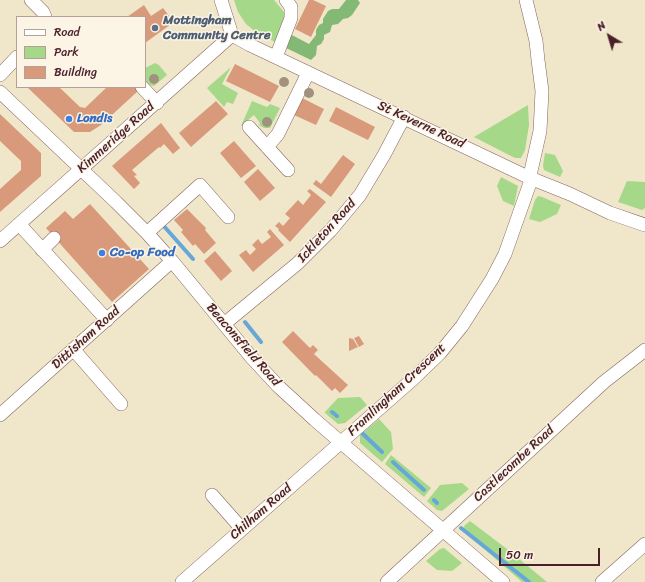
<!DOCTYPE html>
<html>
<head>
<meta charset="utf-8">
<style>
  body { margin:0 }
  #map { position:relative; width:645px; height:582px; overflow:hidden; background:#f0e6c9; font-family:Sriracha,sans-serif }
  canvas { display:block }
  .legend { position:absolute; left:16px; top:16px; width:130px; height:72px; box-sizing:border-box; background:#fcf5e5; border:1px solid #b59f9b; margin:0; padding:5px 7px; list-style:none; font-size:12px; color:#4a1f2b }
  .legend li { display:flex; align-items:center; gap:8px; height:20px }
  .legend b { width:20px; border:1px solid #b59f9b }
  .north { position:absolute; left:589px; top:16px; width:40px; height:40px; -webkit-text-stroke:3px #fcf5e5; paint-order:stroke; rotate:322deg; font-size:11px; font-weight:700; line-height:16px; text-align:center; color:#4a1f2b }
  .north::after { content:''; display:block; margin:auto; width:14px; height:18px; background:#4a1f2b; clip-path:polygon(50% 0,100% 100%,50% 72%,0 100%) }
  .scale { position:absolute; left:499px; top:548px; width:101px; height:18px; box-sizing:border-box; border:2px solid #4a1f2b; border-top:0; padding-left:5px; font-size:12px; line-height:14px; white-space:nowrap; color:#4a1f2b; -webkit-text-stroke:3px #fcf5e5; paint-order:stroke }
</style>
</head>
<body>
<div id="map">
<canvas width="645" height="582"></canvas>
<ul class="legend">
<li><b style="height:5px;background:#fff"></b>Road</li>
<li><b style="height:11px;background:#a5d989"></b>Park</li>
<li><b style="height:11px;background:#d99a7b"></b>Building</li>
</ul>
<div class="north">N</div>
<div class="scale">50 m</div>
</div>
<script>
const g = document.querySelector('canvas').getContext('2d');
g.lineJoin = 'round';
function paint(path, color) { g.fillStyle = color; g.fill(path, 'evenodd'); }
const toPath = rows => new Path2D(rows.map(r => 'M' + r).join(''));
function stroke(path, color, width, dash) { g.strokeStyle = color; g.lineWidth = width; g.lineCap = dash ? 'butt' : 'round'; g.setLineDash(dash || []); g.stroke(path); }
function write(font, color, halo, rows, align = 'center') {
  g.font = font + ' Sriracha,sans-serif'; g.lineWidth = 3; g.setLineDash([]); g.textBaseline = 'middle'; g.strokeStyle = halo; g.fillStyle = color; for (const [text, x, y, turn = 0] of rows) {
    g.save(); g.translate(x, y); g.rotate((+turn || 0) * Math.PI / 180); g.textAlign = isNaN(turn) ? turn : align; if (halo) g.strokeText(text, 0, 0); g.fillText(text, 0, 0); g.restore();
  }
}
paint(toPath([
  [234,0,274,0,284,12,284,19,277,43,257,33,246,24,238,12],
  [155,63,159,65,167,75,154,86,149,85,145,82,145,68],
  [231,67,222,84,238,93,233,104,227,102,224,107,207,88],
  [252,101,267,107,270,104,280,108,270,128,264,128,259,125,260,123,254,115,241,126],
  [528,105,529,125,525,150,521,158,515,158,474,137],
  [545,153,555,155,563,171,560,177,544,170,543,166],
  [501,177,518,186,514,206,503,201,497,186],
  [627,181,645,182,645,208,642,210,618,202],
  [538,196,542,197,561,205,557,214,540,222,529,219,535,200],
  [360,397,367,405,345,423,338,424,325,413,325,412,338,398],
  [379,419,391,432,393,449,382,462,360,443,360,435],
  [391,455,431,488,424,497,385,464],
  [462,483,469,489,442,511,437,510,427,501,440,485],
  [470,521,507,549,547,582,522,582,465,532,464,526],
  [444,548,462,563,452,571,437,570,426,561,440,549]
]), '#a5d989');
paint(toPath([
  [346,0,358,0,360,3,352,15,348,18,343,19,338,24,332,25,330,32,324,35,324,39,321,44,317,46,316,55,311,60,284,47,290,34,309,44,316,35,316,30,319,25,323,23,323,19,328,11,332,9,339,9]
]), '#84b975');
stroke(toPath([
  [162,224,193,259],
  [245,322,261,342],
  [332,412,337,416],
  [363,434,382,452],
  [393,462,424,490],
  [434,500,437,503],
  [461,528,529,582]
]), '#66a7d9', 4);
paint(toPath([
  [309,0,313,0,326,6,311,37,295,29],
  [144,5,151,16,163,8,174,22,145,43,145,17,127,17],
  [235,64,279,86,270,102,226,81],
  [27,87,59,87,80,107,85,108,107,87,135,87,138,91,101,125,90,132,74,132],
  [302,98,324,109,316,125,294,115],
  [216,101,228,114,191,147,179,133],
  [336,107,375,127,368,140,329,121],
  [0,114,41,153,41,176,0,212,0,189,21,170,21,161,0,141],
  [161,123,180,148,173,154,164,144,160,148,159,147,132,170,137,175,134,176,140,183,134,189,112,166],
  [234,141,256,166,241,178,220,153],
  [343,155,355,164,331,197,313,184,316,180,321,184],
  [258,169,275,188,260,201,244,182],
  [310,189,326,202,290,242,278,230,279,229,275,226,279,222,283,226,290,218,285,214,298,200,303,205,311,195,307,191],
  [90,204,149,269,112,302,46,228,65,211,73,219],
  [187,209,206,228,205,230,216,243,204,254,195,244,193,246,181,232,183,230,174,220],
  [270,229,284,245,253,272,239,255,246,250,250,255,256,249,252,245,258,239,262,244,271,237,267,232],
  [215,251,232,271,221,281,204,261],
  [293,331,310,348,309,349,313,345,318,350,314,354,348,385,340,393,335,388,332,391,316,375,315,376,282,342],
  [359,336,364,344,359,347,354,338],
  [349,338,353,339,358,347,349,351]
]), '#d99a7b');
const minor = toPath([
  [31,0,43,12,45,17],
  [221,0,232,35,250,45,530,178,570,194,610,213,645,225],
  [276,57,291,18,291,7,286,0],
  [0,75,17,57],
  [142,87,157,103],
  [0,92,116,202,147,233,172,261,252,358,278,386,315,420,503,582],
  [249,127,288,170],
  [267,147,278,134,308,73],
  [19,224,107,320],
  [147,233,200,185,228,217],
  [0,241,232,35],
  [42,250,54,238],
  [224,324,298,263,330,231,360,195,384,155,404,117],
  [73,349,121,404],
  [0,415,172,261],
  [212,495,242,529],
  [182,582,413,379,440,353,462,326,492,279,505,254,530,183,531,171,540,131,542,91,538,60,536,41,526,0],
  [387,582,604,382,645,350],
  [602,582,645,544]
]);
stroke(minor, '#846562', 14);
stroke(minor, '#fff', 13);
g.fillStyle = '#a1927f';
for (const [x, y] of [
  [154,79],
  [284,82],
  [309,93],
  [267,122]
]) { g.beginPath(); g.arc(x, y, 5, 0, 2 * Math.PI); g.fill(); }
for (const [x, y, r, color] of [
  [155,28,4,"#5c6f8a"],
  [69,119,4,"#3f7fe0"],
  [102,253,4,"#3f7fe0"]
]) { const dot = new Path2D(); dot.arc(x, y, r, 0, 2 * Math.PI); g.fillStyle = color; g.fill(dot); stroke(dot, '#fcf5e5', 1.5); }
write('bold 13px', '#4e5e75', '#fcf5e5', [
  ["Mottingham",163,21],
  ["Community Centre",163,36]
], 'left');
write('bold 13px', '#366cbe', '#fcf5e5', [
  ["Londis",77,119],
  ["Co-op Food",110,253]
], 'left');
write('13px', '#4a1f2b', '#fcf5e5', [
  ["St Keverne Road",421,125,25],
  ["Kimmeridge Road",116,138,-42],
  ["Ickleton Road",327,231,-48],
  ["Dittisham Road",86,338,-42],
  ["Beaconsfield Road",243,345,49],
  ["Framlingham Crescent",397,390,-43],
  ["Castlecombe Road",514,464,-43],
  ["Chilham Road",261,512,-41]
]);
</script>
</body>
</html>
